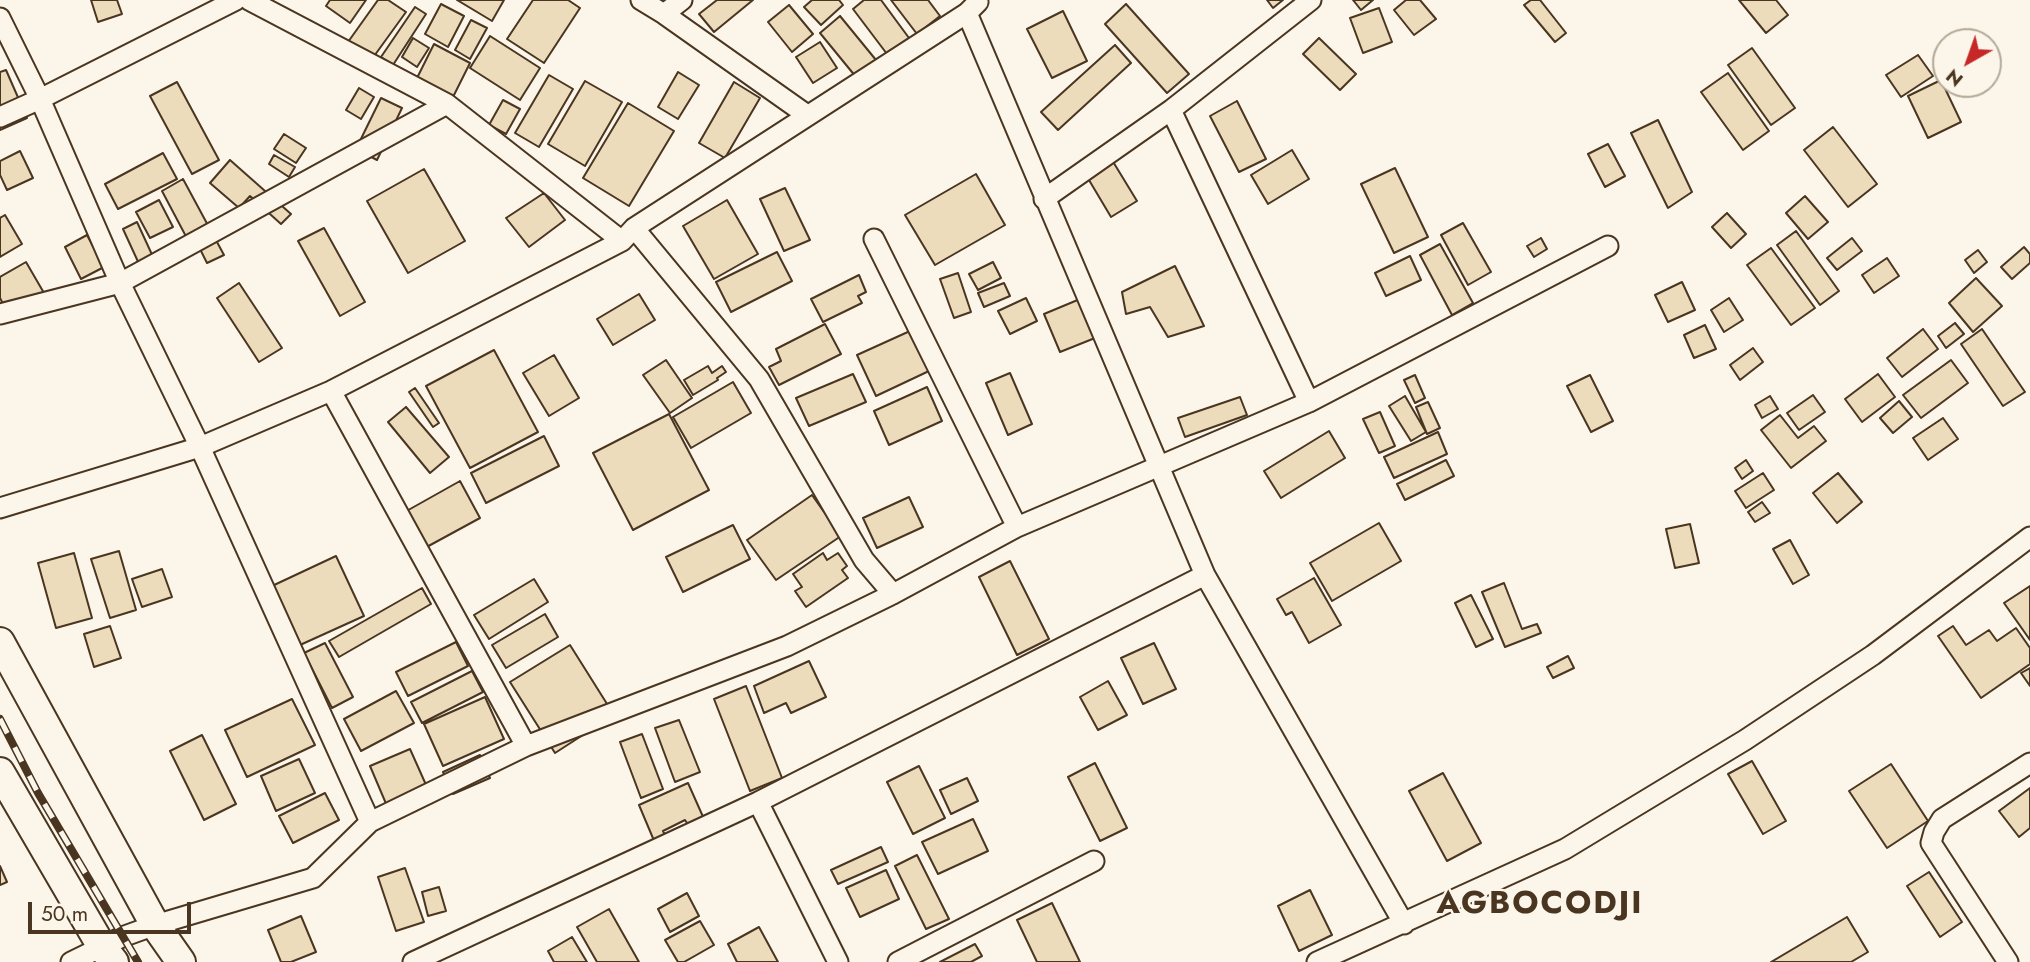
<!DOCTYPE html>
<html>
<head>
<meta charset="utf-8">
<style>
  body { margin:0 }
  #map { position:relative; width:2030px; height:962px; overflow:hidden; background:#fbf6e9; font-family:Jost,sans-serif }
  canvas { display:block }
  .north { position:absolute; left:1932px; top:28px; width:70px; height:70px; box-sizing:border-box; background:#fbf6e9; border:2px solid #b4a999; border-radius:50%; rotate:220deg; font-size:19px; font-weight:700; line-height:28px; text-align:center; color:#4a3520 }
  .north::after { content:''; display:block; margin:auto; width:24px; height:32px; background:#c62828; clip-path:polygon(50% 0,100% 100%,50% 72%,0 100%) }
  .scale { position:absolute; left:28px; top:902px; width:163px; height:32px; box-sizing:border-box; border:4px solid #4a3520; border-top:0; padding-left:9px; font-size:21px; line-height:24px; white-space:nowrap; color:#4a3520; -webkit-text-stroke:5px #fbf6e9; paint-order:stroke }
</style>
</head>
<body>
<div id="map">
<canvas width="2030" height="962"></canvas>
<div class="north">N</div>
<div class="scale">50 m</div>
</div>
<script>
const g = document.querySelector('canvas').getContext('2d');
g.lineJoin = 'round';
function paint(path, color) { g.fillStyle = color; g.fill(path, 'evenodd'); }
const toPath = rows => new Path2D(rows.map(r => 'M' + r).join(''));
function stroke(path, color, width, dash) { g.strokeStyle = color; g.lineWidth = width; g.lineCap = dash ? 'butt' : 'round'; g.setLineDash(dash || []); g.stroke(path); }
function write(font, color, halo, rows, align = 'center') {
  g.font = font + ' Jost,sans-serif'; g.lineWidth = 5; g.setLineDash([]); g.textBaseline = 'middle'; g.strokeStyle = halo; g.fillStyle = color; for (const [text, x, y, turn = 0] of rows) {
    g.save(); g.translate(x, y); g.rotate((+turn || 0) * Math.PI / 180); g.textAlign = isNaN(turn) ? turn : align; if (halo) g.strokeText(text, 0, 0); g.fillText(text, 0, 0); g.restore();
  }
}
const building = toPath([
  [91,0,117,0,122,14,98,22,91,0],
  [330,0,366,0,350,23,326,6,330,0],
  [378,0,388,0,406,12,372,59,348,42,378,0],
  [457,0,504,0,492,21,457,0],
  [533,0,568,0,580,8,544,63,507,39,533,0],
  [717,0,753,0,714,32,699,14,717,0],
  [812,0,839,0,843,5,821,25,804,7,812,0],
  [864,0,881,0,909,38,887,54,853,9,864,0],
  [891,0,928,0,940,16,917,34,891,0],
  [1267,0,1283,0,1273,8,1267,0],
  [1353,0,1373,0,1361,10,1353,0],
  [1406,0,1420,0,1436,19,1414,35,1394,10,1406,0],
  [1531,0,1540,0,1566,33,1555,42,1524,5,1531,0],
  [1739,0,1776,0,1788,15,1766,33,1739,0],
  [441,4,464,16,448,47,425,34,441,4],
  [1126,4,1189,74,1167,93,1105,24,1126,4],
  [789,5,813,34,792,52,768,22,789,5],
  [415,7,426,14,393,65,381,57,415,7],
  [1379,8,1392,42,1363,53,1350,18,1379,8],
  [1063,11,1087,61,1052,78,1027,29,1063,11],
  [840,16,876,60,856,77,820,33,840,16],
  [471,20,487,28,470,59,455,50,471,20],
  [490,36,540,68,520,100,470,68,490,36],
  [413,38,429,48,417,67,402,57,413,38],
  [1319,38,1356,74,1340,90,1303,54,1319,38],
  [820,42,837,68,813,83,796,57,820,42],
  [434,44,470,63,453,97,417,78,434,44],
  [1115,45,1131,63,1058,130,1041,112,1115,45],
  [1752,48,1795,108,1771,125,1728,65,1752,48],
  [1918,55,1933,76,1901,97,1886,75,1918,55],
  [6,70,27,118,0,130,0,72,6,70],
  [678,72,699,85,678,119,658,107,678,72],
  [1728,73,1769,131,1743,150,1701,92,1728,73],
  [549,75,573,89,539,147,515,133,549,75],
  [1941,80,1961,122,1928,138,1908,96,1941,80],
  [585,81,622,102,585,166,548,144,585,81],
  [177,82,219,160,192,174,150,96,177,82],
  [734,82,760,98,725,158,699,143,734,82],
  [359,88,374,97,361,119,346,110,359,88],
  [381,98,402,108,377,160,356,149,381,98],
  [503,100,520,109,506,134,489,125,503,100],
  [1237,101,1266,159,1239,172,1210,116,1237,101],
  [628,103,674,131,629,206,583,178,628,103],
  [1658,120,1692,192,1668,208,1631,133,1658,120],
  [1833,127,1877,184,1848,207,1804,150,1833,127],
  [284,134,306,148,296,163,274,149,284,134],
  [1608,144,1625,176,1605,187,1588,154,1608,144],
  [1292,150,1309,179,1268,204,1251,175,1292,150],
  [20,151,33,178,7,190,0,175,0,161,20,151],
  [163,153,177,179,118,209,105,184,163,153],
  [274,155,295,167,289,177,269,164,274,155],
  [230,160,291,214,281,224,250,196,239,208,210,183,230,160],
  [1112,160,1137,201,1111,217,1086,175,1112,160],
  [1395,168,1428,237,1394,253,1361,184,1395,168],
  [424,169,465,241,408,273,367,201,424,169],
  [976,174,1005,225,935,265,905,215,976,174],
  [183,179,224,255,207,263,196,241,190,244,162,191,183,179],
  [785,188,810,240,784,251,760,199,785,188],
  [544,193,565,220,529,247,506,218,544,193],
  [1805,196,1828,222,1808,239,1786,213,1805,196],
  [159,200,173,227,150,238,136,212,159,200],
  [727,200,758,254,714,279,683,226,727,200],
  [1727,213,1746,234,1731,248,1712,227,1727,213],
  [5,215,22,244,0,257,0,218,5,215],
  [137,222,154,259,140,266,123,229,137,222],
  [1463,223,1491,272,1468,285,1441,235,1463,223],
  [324,228,365,302,340,316,298,241,324,228],
  [1796,231,1839,291,1820,305,1777,245,1796,231],
  [87,235,104,267,81,279,65,247,87,235],
  [1541,238,1547,249,1534,257,1527,246,1541,238],
  [1852,238,1862,251,1837,270,1827,258,1852,238],
  [1440,244,1473,303,1452,315,1420,255,1440,244],
  [2024,247,2030,254,2030,263,2012,279,2001,267,2024,247],
  [1771,248,1815,308,1791,325,1747,265,1771,248],
  [1978,250,1987,262,1974,273,1965,260,1978,250],
  [777,252,792,281,731,312,716,282,777,252],
  [1410,256,1421,280,1386,296,1375,273,1410,256],
  [1887,258,1899,276,1874,293,1862,275,1887,258],
  [26,262,44,293,8,313,0,298,0,277,26,262],
  [993,262,1001,278,978,290,969,274,993,262],
  [1175,266,1204,326,1168,337,1150,307,1126,314,1122,292,1175,266],
  [958,273,971,312,954,318,940,279,958,273],
  [859,275,866,292,858,296,862,303,823,322,811,299,859,275],
  [1976,278,2002,306,1973,332,1949,303,1976,278],
  [1682,282,1695,310,1668,322,1655,295,1682,282],
  [239,283,282,348,259,362,217,298,239,283],
  [1004,283,1010,296,984,307,978,293,1004,283],
  [639,294,655,320,613,345,597,319,639,294],
  [1026,298,1037,321,1010,334,998,311,1026,298],
  [1729,298,1743,320,1724,332,1711,310,1729,298],
  [1080,299,1095,338,1060,352,1044,314,1080,299],
  [1955,323,1964,334,1946,348,1938,336,1955,323],
  [825,324,841,354,779,385,769,367,781,361,776,349,825,324],
  [1705,325,1716,349,1694,358,1684,335,1705,325],
  [1923,329,1938,349,1902,377,1887,358,1923,329],
  [1982,329,2025,392,2003,406,1961,344,1982,329],
  [910,331,929,371,876,396,857,355,910,331],
  [1753,348,1763,362,1740,380,1730,365,1753,348],
  [494,350,538,432,470,468,426,386,494,350],
  [554,355,579,398,549,416,523,373,554,355],
  [666,360,692,398,670,413,643,375,666,360],
  [1951,360,1968,383,1921,418,1903,395,1951,360],
  [708,366,712,373,722,366,726,372,717,378,718,380,693,395,684,380,708,366],
  [1010,373,1032,424,1008,435,986,383,1010,373],
  [853,374,866,402,809,426,796,398,853,374],
  [1878,374,1895,397,1862,422,1845,399,1878,374],
  [1415,375,1425,398,1415,403,1404,380,1415,375],
  [1590,375,1613,421,1591,432,1567,386,1590,375],
  [733,382,751,413,691,448,673,417,733,382],
  [927,387,942,421,889,445,874,411,927,387],
  [415,388,439,423,433,427,409,392,415,388],
  [1813,395,1825,412,1799,430,1787,413,1813,395],
  [1405,396,1426,432,1411,441,1389,406,1405,396],
  [1770,396,1778,409,1762,418,1755,405,1770,396],
  [1240,397,1247,415,1185,437,1178,418,1240,397],
  [1899,401,1912,417,1893,433,1880,418,1899,401],
  [1428,402,1440,428,1427,434,1416,407,1428,402],
  [406,407,449,457,430,473,388,422,406,407],
  [1380,412,1395,446,1379,453,1363,419,1380,412],
  [669,414,709,490,633,530,593,453,669,414],
  [1780,415,1798,438,1814,426,1826,441,1791,468,1761,430,1780,415],
  [1943,418,1958,439,1928,460,1913,438,1943,418],
  [1329,431,1345,458,1281,498,1264,471,1329,431],
  [1438,432,1447,454,1394,478,1384,457,1438,432],
  [544,436,559,466,486,503,471,473,544,436],
  [1446,460,1454,476,1405,500,1397,484,1446,460],
  [1746,460,1753,471,1742,479,1735,468,1746,460],
  [1763,473,1774,490,1746,508,1735,491,1763,473],
  [1838,473,1862,502,1837,523,1813,493,1838,473],
  [460,481,480,518,423,549,403,513,460,481],
  [812,495,841,536,776,580,747,540,812,495],
  [909,497,923,527,877,548,863,518,909,497],
  [1762,502,1770,513,1755,522,1748,512,1762,502],
  [1379,523,1401,561,1332,601,1310,563,1379,523],
  [1690,524,1699,563,1675,568,1666,529,1690,524],
  [733,525,750,559,683,592,666,557,733,525],
  [1790,540,1809,575,1793,584,1773,549,1790,540],
  [119,551,136,610,110,618,91,559,119,551],
  [74,553,92,618,56,628,38,563,74,553],
  [823,553,827,560,838,553,847,566,842,570,848,578,806,607,795,591,802,587,793,574,823,553],
  [336,556,364,616,300,645,272,586,336,556],
  [1010,561,1049,639,1017,655,979,577,1010,561],
  [162,569,172,597,142,607,132,579,162,569],
  [1314,578,1341,625,1309,643,1292,612,1286,615,1277,599,1314,578],
  [534,579,548,602,489,639,474,615,534,579],
  [1504,583,1522,629,1537,624,1541,633,1505,647,1482,592,1504,583],
  [2030,586,2030,640,2004,603,2030,586],
  [422,588,431,604,339,657,329,641,422,588],
  [1471,595,1493,639,1476,647,1455,603,1471,595],
  [545,614,558,637,506,668,492,645,545,614],
  [110,626,121,658,94,667,84,634,110,626],
  [1953,626,1966,645,1989,630,1997,641,2016,628,2030,648,2030,664,1981,698,1938,636,1953,626],
  [456,642,468,666,408,696,396,672,456,642],
  [325,643,353,697,332,708,304,653,325,643],
  [1154,643,1176,689,1143,704,1121,658,1154,643],
  [570,645,614,715,555,753,510,682,570,645],
  [1568,656,1574,668,1553,678,1547,667,1568,656],
  [809,661,826,697,791,713,786,703,764,713,754,686,809,661],
  [2030,668,2030,686,2021,673,2030,668],
  [472,671,483,692,422,723,411,702,472,671],
  [1108,681,1127,715,1098,730,1080,697,1108,681],
  [746,686,782,778,750,791,714,699,746,686],
  [396,691,414,723,361,751,344,719,396,691],
  [485,697,504,739,443,766,424,724,485,697],
  [292,699,315,745,247,777,225,730,292,699],
  [679,720,700,772,675,782,655,728,679,720],
  [642,734,663,789,641,798,620,742,642,734],
  [202,735,236,804,204,820,170,751,202,735],
  [410,749,431,796,390,813,370,766,410,749],
  [480,755,490,778,453,794,443,772,480,755],
  [299,759,315,793,276,811,261,776,299,759],
  [1752,761,1786,821,1763,834,1728,774,1752,761],
  [1095,763,1127,828,1100,841,1068,777,1095,763],
  [1891,764,1928,821,1887,848,1849,791,1891,764],
  [919,766,945,818,913,834,887,782,919,766],
  [1443,773,1481,843,1447,861,1409,791,1443,773],
  [967,778,978,801,951,814,940,790,967,778],
  [688,783,704,819,689,826,685,820,663,831,666,837,655,843,639,805,688,783],
  [2030,788,2030,828,2019,837,1999,811,2030,788],
  [325,793,339,820,293,843,279,816,325,793],
  [973,819,988,851,938,874,922,842,973,819],
  [881,847,888,862,838,884,831,870,881,847],
  [917,855,949,919,926,929,895,866,917,855],
  [0,866,7,882,0,885,0,866],
  [405,868,424,922,396,931,378,877,405,868],
  [886,870,899,899,860,917,846,888,886,870],
  [1929,872,1962,922,1940,937,1907,886,1929,872],
  [439,887,446,911,428,916,422,892,439,887],
  [1310,890,1332,935,1299,951,1278,906,1310,890],
  [687,893,699,916,670,932,658,909,687,893],
  [1052,903,1080,962,1037,962,1017,920,1052,903],
  [609,909,639,962,597,962,577,927,609,909],
  [301,916,316,952,291,962,281,962,268,930,301,916],
  [1847,917,1868,952,1851,962,1771,962,1847,917],
  [700,921,714,945,684,962,678,962,665,940,700,921],
  [759,927,778,962,737,962,728,944,759,927],
  [572,937,587,962,554,962,548,951,572,937],
  [975,944,982,956,971,962,940,962,975,944]
]);
paint(building, '#ecdcbc');
stroke(building, '#4a3520', 2);
const street = toPath([
  [249,0,447,104,622,241],
  [641,0,664,14,807,115],
  [977,0,978,2,967,13,1205,575,1404,924],
  [664,14,682,0],
  [0,18,40,99,120,283,200,447,370,822],
  [1171,110,1309,402],
  [0,117,40,99,236,0],
  [1044,199,1171,110,1311,0],
  [634,228,759,379,864,560,893,594],
  [874,239,1017,527],
  [0,314,120,283,447,104],
  [331,391,526,746],
  [0,508,200,447,331,391,622,241,634,228,967,13],
  [758,802,838,962],
  [71,962,122,937,155,925,313,878,370,822,526,746,787,646,893,594,1017,527,1309,402,1608,246],
  [413,962,758,802,1205,575],
  [898,962,1094,861],
  [1317,962,1565,849,1745,740,1873,655,2030,537],
  [2008,962,1931,843,1934,832,1942,819,2030,763]
]);
const secondary = toPath([
  [0,642,155,925,181,962],
  [0,772,102,947,114,962]
]);
stroke(street, '#4a3520', 23);
stroke(secondary, '#4a3520', 32);
stroke(street, '#fbf6e9', 19);
stroke(secondary, '#fbf6e9', 28);
const rail = toPath([
  [0,719,38,793,138,962]
]);
stroke(rail, '#4a3520', 8);
stroke(rail, '#fbf6e9', 5, [16]);
g.letterSpacing = '2px';
write('bold 32px', '#4a3520', '#fbf6e9', [
  ["AGBOCODJI",1540,905]
]);
g.letterSpacing = '0px';
</script>
</body>
</html>
